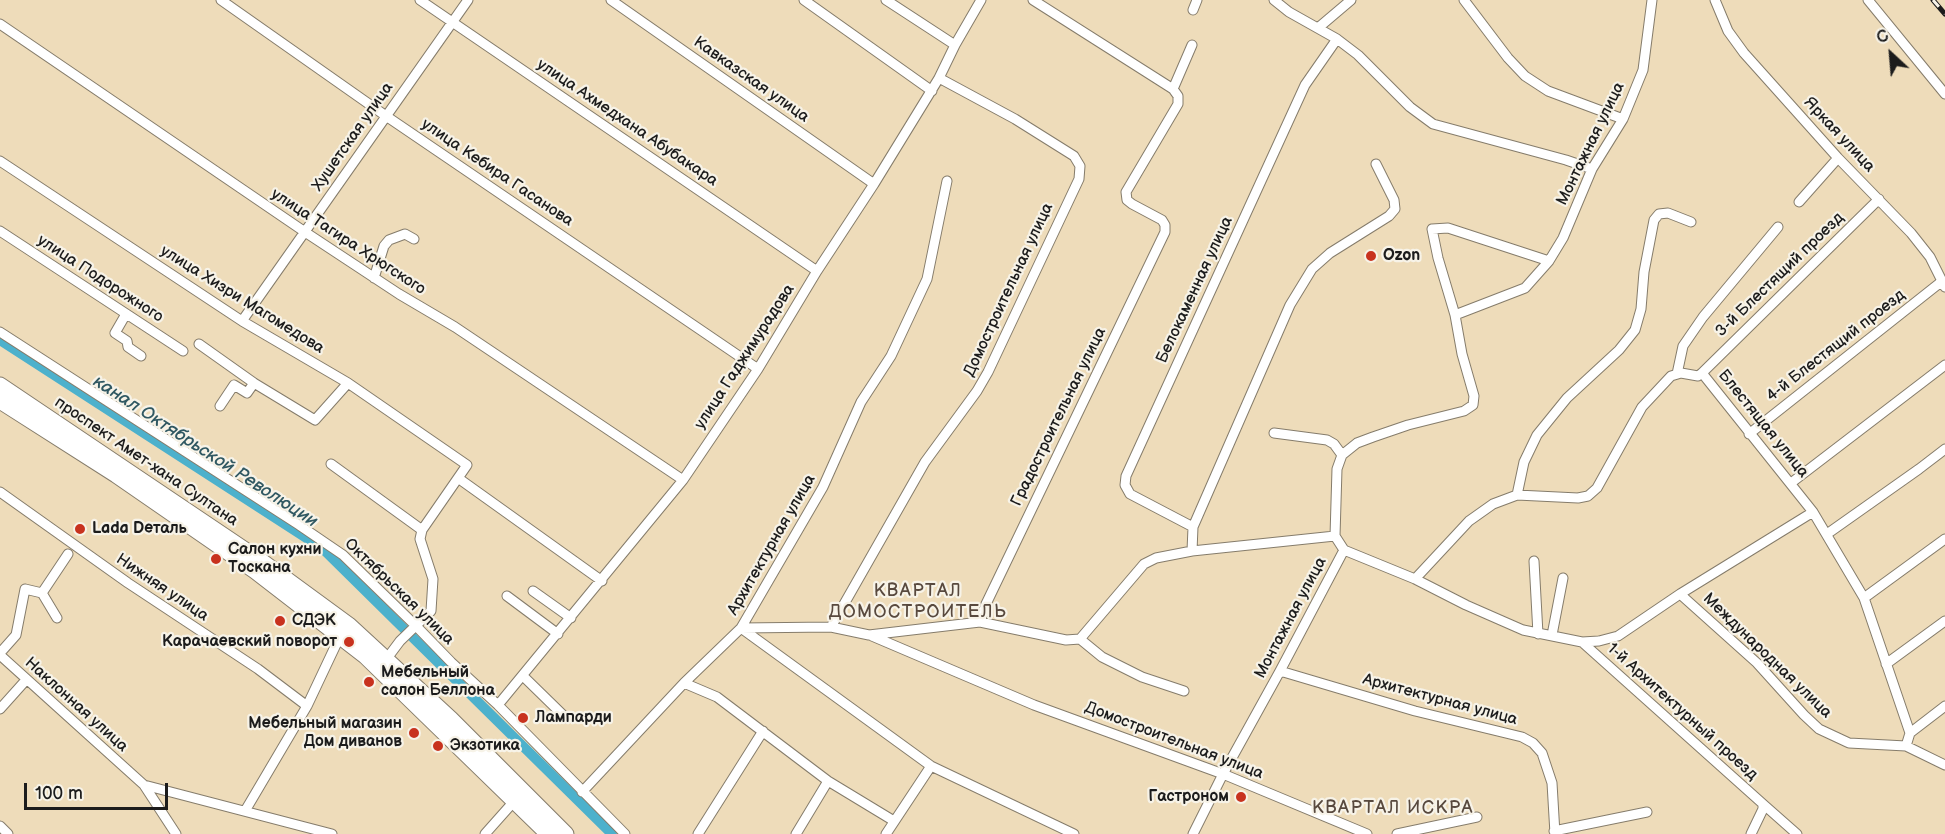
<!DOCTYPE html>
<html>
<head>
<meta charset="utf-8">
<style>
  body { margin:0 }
  #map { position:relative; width:1945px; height:834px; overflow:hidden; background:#eedcba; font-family:"Balsamiq Sans",sans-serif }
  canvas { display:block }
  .north { position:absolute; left:1861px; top:24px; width:60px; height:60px; -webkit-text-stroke:4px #f7f3e8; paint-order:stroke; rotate:334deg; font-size:16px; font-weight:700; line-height:24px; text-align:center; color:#1c1c1c }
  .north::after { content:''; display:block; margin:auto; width:21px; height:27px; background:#1c1c1c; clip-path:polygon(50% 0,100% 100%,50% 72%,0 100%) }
  .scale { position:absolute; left:24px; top:783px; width:144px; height:27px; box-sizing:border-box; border:3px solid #1c1c1c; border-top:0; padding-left:8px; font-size:18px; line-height:21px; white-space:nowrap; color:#1c1c1c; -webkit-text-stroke:4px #f7f3e8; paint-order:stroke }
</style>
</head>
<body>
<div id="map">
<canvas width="1945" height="834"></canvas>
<div class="north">С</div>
<div class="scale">100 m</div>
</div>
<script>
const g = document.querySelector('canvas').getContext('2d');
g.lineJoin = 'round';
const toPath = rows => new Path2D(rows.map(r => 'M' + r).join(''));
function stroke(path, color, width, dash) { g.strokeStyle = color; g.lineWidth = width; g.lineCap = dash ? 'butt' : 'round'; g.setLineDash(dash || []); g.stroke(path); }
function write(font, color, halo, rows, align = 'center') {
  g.font = font + ' "Balsamiq Sans",sans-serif'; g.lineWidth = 4.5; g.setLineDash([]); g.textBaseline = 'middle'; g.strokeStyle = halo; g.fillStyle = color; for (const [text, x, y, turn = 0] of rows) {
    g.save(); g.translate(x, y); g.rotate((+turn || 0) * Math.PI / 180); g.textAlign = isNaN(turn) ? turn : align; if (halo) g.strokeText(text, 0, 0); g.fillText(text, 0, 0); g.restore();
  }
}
stroke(toPath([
  [0,340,322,548,612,834]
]), '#4db1cc', 10);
const minor = toPath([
  [221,0,386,116,758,369],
  [420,0,817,271],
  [611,0,874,184],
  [804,0,932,91],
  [886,0,955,45],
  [1274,0,1289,12,1337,39,1358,55,1410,107,1433,124,1566,160,1592,169],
  [1464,0,1508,58,1525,76,1548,91,1623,119],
  [1715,0,1728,31,1744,53,1838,158,1911,233,1930,257,1945,287],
  [1868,0,1945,94],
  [1193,10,1197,0],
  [0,24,305,232,399,294,455,327,683,480],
  [1318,28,1351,0],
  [1173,89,1192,45],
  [0,161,242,321,348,383,467,465,422,530,420,539,433,579,431,611,400,641,385,661],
  [947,181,927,279,891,356,861,402,823,487,741,628,931,766,1074,834],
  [1799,202,1838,158],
  [0,231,183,351],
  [374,278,384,246,389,240,405,234,414,239],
  [126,314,115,333,127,341,128,347,141,356],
  [1455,315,1438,258,1432,229,1448,228,1549,261],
  [242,321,468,0],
  [0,332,299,525,343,555,416,626,451,662,498,705,625,834],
  [199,344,254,383,315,420,348,383],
  [1702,373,1879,199],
  [1677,374,1683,346,1703,317,1778,227],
  [220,406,234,385,247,393,254,383],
  [1274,433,1327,440,1334,444,1342,455],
  [1749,434,1941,282],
  [331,464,422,530],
  [458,478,602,581],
  [1791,483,1945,365],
  [0,492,128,583,258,669,307,706],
  [1517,495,1524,462,1537,435,1567,398,1619,350,1635,330,1641,309,1644,272,1654,220,1659,214,1668,213,1691,222],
  [1193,527,1130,494,1125,485,1126,476,1305,85,1337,39],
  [1827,534,1919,469,1945,449],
  [1344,550,1415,579,1466,605,1523,630,1582,642,1599,641,1618,636,1680,594,1757,663,1804,715,1819,729,1849,743,1906,746,1945,765],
  [1192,551,1193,527,1290,305,1312,269,1330,253,1389,216,1395,209,1394,200,1376,164],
  [1534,561,1538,634],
  [1415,579,1469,521,1493,504,1517,495,1578,498,1588,496,1597,488,1642,407,1671,376,1681,373,1698,376,1702,373,1813,512,1864,598,1910,733,1906,746],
  [533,591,571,618],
  [42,593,68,554],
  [1680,594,1813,512],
  [507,596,558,634],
  [1864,598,1945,539],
  [980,622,986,604,1165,232,1165,225,1162,220,1132,204,1127,200,1126,192,1178,104,1178,96,1173,89,1033,0],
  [831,627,925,462,977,391,988,372,1079,179,1080,166,1074,156,1015,119,939,78],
  [1552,635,1563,578],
  [872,636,1034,705,1223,774,1367,834],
  [1080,639,1102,657,1142,677,1184,691],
  [1582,642,1763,804,1763,809,1751,834],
  [0,653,16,635,25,589,42,593,57,618],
  [0,655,144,785,176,834],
  [1886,664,1945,621],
  [1280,671,1415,711,1522,737,1533,743,1542,753,1552,783,1555,834],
  [523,676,566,718],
  [684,683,717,697,828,781,894,821],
  [498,705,683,480,758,369,817,271,874,184,939,78,955,45,981,0],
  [0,709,26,680],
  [1910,733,1945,706],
  [144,785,332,834],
  [582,792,684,683,741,628,831,627,869,635,980,622,1066,640,1080,639,1144,564,1156,558,1192,551,1335,536],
  [1763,804,1797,834],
  [245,811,307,706,341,634],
  [0,826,8,834],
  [1554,831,1647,812],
  [485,834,517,798],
  [698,834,763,731],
  [796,834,828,781],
  [886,834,931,766],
  [1193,834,1223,774,1280,671,1344,550,1335,536,1337,469,1342,455,1357,443,1373,437,1408,425,1464,411,1473,405,1474,396,1462,354,1455,315,1525,288,1549,261,1563,238,1592,169,1623,119,1643,70,1652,0],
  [1397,834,1477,817]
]);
const primary = toPath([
  [0,385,263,562,349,625,451,719,566,834],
  [0,401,116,475,255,571,365,656,548,834]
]);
stroke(minor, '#857c6b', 11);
stroke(primary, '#857c6b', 17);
stroke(minor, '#fff', 9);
stroke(primary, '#fff', 15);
const rail = toPath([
  [1933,0,1945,14]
]);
stroke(rail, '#1c1c1c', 5);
stroke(rail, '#f7f3e8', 3, [9]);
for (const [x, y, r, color] of [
  [1371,256,6,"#c8321e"],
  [80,529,6,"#c8321e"],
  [216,559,6,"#c8321e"],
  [280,621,6,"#c8321e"],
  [349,642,6,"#c8321e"],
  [369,682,6,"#c8321e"],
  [523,718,6,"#c8321e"],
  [414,733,6,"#c8321e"],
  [438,746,6,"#c8321e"],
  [1241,797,6,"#c8321e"]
]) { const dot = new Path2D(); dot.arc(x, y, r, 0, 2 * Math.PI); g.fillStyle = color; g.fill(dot); stroke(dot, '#f7f3e8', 2); }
write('16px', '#1c1c1c', '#f7f3e8', [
  ["Кавказская улица",751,80,35],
  ["улица Ахмедхана Абубакара",627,123,34],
  ["Яркая улица",1839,135,47],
  ["Хушетская улица",353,137,-55],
  ["Монтажная улица",1591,144,-64],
  ["улица Кебира Гасанова",497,173,34],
  ["улица Тагира Хрюгского",348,242,33],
  ["3-й Блестящий проезд",1780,275,-44],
  ["улица Подорожного",100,279,33],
  ["Домостроительная улица",1009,290,-65],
  ["Белокаменная улица",1195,290,-65],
  ["улица Хизри Магомедова",242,300,32],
  ["4-й Блестящий проезд",1836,346,-38],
  ["улица Гаджимурадова",745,357,-57],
  ["Градостроительная улица",1059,417,-64],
  ["Блестящая улица",1763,424,51],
  ["проспект Амет-хана Султана",146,462,34],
  ["Архитектурная улица",772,545,-60],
  ["Нижняя улица",162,588,34],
  ["Октябрьская улица",399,592,44],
  ["Монтажная улица",1291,618,-62],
  ["Международная улица",1767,656,44],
  ["Архитектурная улица",1440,700,15],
  ["Наклонная улица",76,705,42],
  ["1-й Архитектурный проезд",1682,712,42],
  ["Домостроительная улица",1174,741,21]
]);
write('bold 16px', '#1c1c1c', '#f7f3e8', [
  ["Ozon",1383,256],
  ["Lada Dеталь",92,529],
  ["Салон кухни",228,550],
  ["Тоскана",228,568],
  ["СДЭК",292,621],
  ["Карачаевский поворот",337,642,"right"],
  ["Мебельный",381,673],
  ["салон Беллона",381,691],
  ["Лампарди",535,718],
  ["Мебельный магазин",402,724,"right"],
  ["Дом диванов",402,742,"right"],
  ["Экзотика",450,746],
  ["Гастроном",1229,797,"right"]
], 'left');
write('italic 18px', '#305862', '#f7f3e8', [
  ["канал Октябрьской Революции",205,452,33]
]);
g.letterSpacing = '1.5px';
write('18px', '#58493e', '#f7f3e8', [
  ["КВАРТАЛ",918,591],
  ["ДОМОСТРОИТЕЛЬ",918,612],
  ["КВАРТАЛ ИСКРА",1393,808]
]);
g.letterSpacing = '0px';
</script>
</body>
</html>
